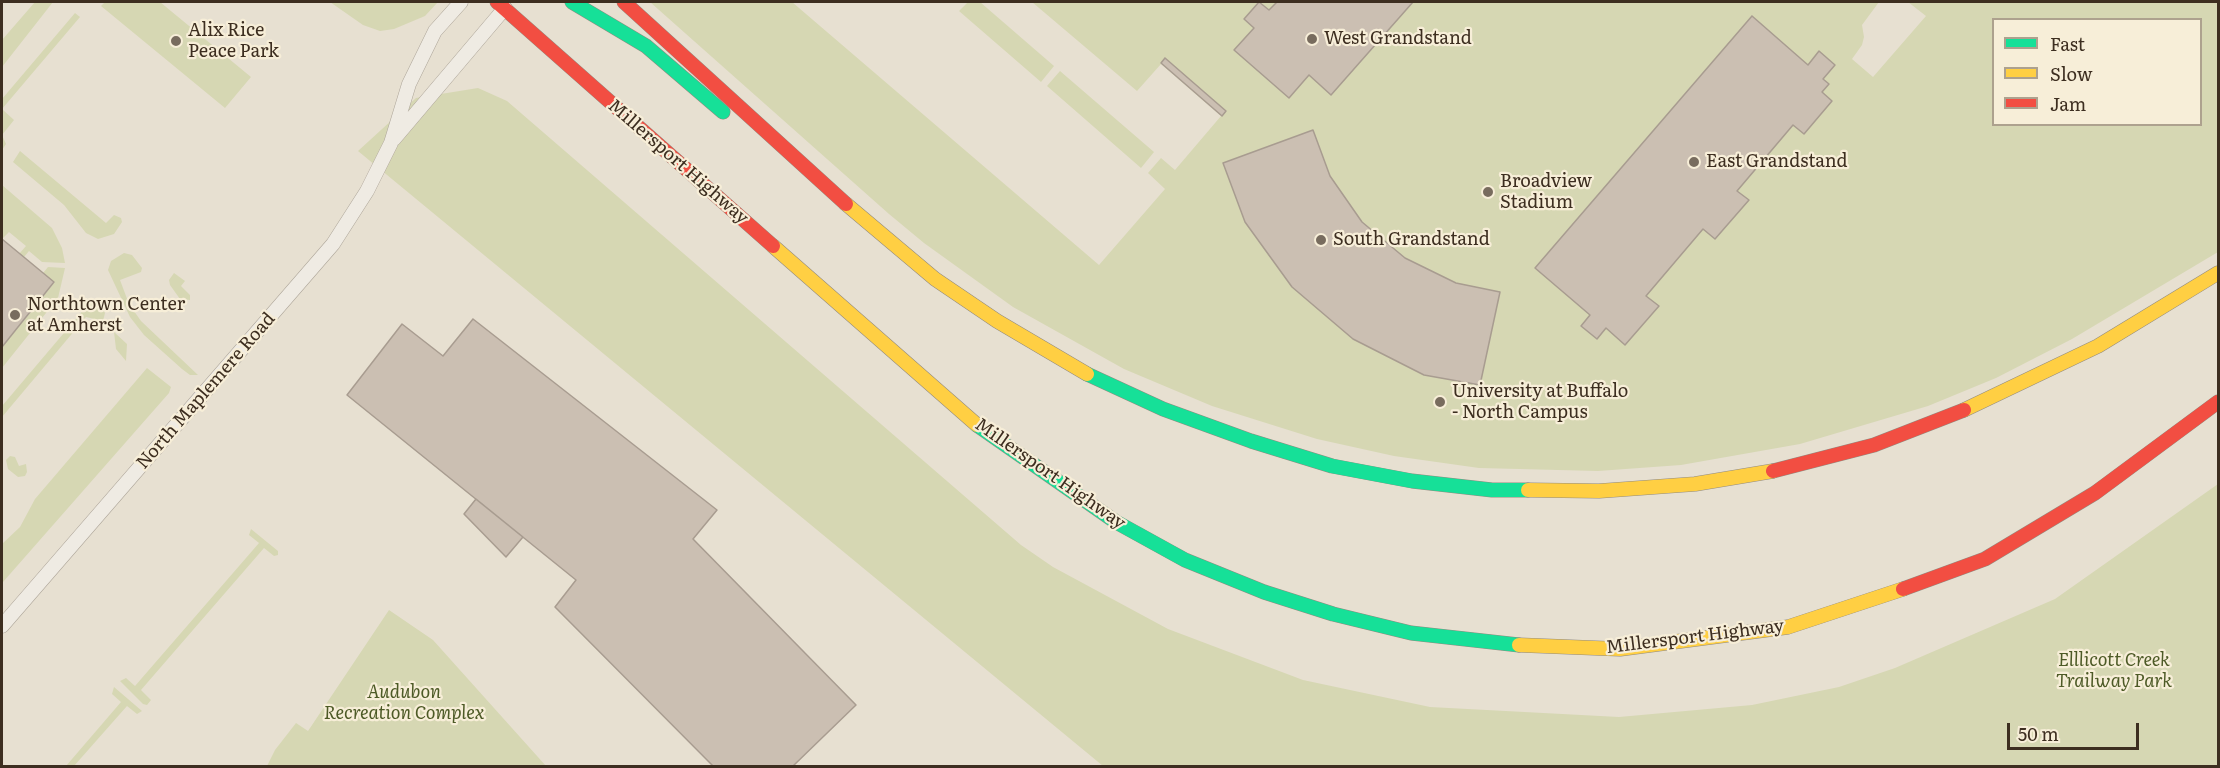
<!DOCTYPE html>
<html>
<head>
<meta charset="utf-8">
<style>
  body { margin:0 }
  #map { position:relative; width:2220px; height:768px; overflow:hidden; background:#e7e0d1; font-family:Literata,serif }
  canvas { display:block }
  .frame { position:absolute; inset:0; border:3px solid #3d2e20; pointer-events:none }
  .legend { position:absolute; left:1992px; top:18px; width:210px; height:108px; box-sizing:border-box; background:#f7eed8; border:2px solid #ada18e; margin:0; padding:8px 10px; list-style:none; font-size:18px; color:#3d2e20 }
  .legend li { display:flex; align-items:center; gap:12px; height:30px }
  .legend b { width:30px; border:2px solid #ada18e }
  .scale { position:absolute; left:2007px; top:723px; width:132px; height:27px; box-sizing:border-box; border:3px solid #3d2e20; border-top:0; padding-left:8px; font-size:18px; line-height:21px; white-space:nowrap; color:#3d2e20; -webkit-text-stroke:4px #f7eed8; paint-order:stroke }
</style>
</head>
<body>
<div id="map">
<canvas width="2220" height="768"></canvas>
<div class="frame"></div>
<ul class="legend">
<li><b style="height:8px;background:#16e098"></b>Fast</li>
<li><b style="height:8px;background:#ffcf43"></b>Slow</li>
<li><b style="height:8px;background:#f24e42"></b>Jam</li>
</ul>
<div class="scale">50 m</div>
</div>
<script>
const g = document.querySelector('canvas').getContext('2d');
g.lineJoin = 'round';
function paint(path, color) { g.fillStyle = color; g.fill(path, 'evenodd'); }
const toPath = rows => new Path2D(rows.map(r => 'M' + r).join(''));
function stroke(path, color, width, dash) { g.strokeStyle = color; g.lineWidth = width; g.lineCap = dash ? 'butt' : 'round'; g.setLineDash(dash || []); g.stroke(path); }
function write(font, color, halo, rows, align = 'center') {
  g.font = font + ' Literata,serif'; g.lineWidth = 4.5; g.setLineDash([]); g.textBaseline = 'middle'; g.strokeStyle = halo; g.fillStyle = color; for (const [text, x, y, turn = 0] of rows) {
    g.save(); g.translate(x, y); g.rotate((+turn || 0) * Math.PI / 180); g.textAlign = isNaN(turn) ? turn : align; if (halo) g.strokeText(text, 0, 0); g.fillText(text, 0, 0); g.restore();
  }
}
paint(toPath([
  [35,2,53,2,2,67,2,40],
  [105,2,160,2,251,77,225,108,101,6],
  [330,2,438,2,425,16,394,29,380,31,363,25],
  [650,2,792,2,1099,265,1165,189,1148,173,1161,158,1175,170,1221,116,1161,64,1137,91,1032,2,1879,2,1862,25,1864,37,1862,45,1852,59,1873,77,1926,16,1908,2,2218,2,2218,252,2072,339,1996,378,1928,406,1800,444,1681,465,1598,471,1479,468,1394,456,1317,439,1212,406,1124,369,1013,307,924,243,889,214],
  [1994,20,2200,20,2200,124,1994,124],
  [968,2,980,2,1054,66,1041,82,959,11],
  [75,13,80,17,2,109,14,120,2,135,6,144,2,150,2,99],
  [1060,71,1154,152,1141,168,1047,86],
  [478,88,507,101,1021,545,1053,567,1168,629,1303,680,1430,707,1619,717,1752,705,1839,687,1895,668,2055,599,2218,484,2218,766,1103,766,358,151,416,98],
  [20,151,106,223,114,215,121,218,122,222,114,234,98,239,86,233,64,205,13,162],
  [2,185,52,228,62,248,65,263,42,262,29,251,24,257,19,254,26,246,9,232,2,239],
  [124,253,132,255,142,268,141,272,120,280,129,304,141,321,198,375,190,375,182,369,144,335,130,317,108,270,111,261],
  [48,267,65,268,58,298,2,368,2,347,54,283,43,273],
  [174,273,185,281,181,286,190,295,190,300,180,299,170,285,169,280],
  [95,300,99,302,105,313,103,321,86,317,2,417,2,406,91,301],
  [114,332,127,344,126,361,116,349],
  [147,368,171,387,169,393,3,582,2,544,20,527,35,499],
  [10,456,15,457,19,466,26,464,27,472,25,476,18,477,8,469,6,460],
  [251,529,278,551,278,555,274,556,264,548,141,690,151,700,147,705,143,704,120,681,126,678,135,686,259,543,249,535],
  [389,610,433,640,546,766,267,766,275,750,296,723,308,731],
  [114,687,142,711,137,714,127,706,74,766,66,766,121,702,112,694]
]), '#d6d7b3');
const building = toPath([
  [1259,2,1269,10,1277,2,1413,2,1331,95,1309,75,1289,98,1234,50,1254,28,1244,19,1259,2],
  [1752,16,1808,65,1819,51,1835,65,1823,79,1829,84,1822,92,1832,101,1804,134,1793,125,1737,191,1749,200,1715,239,1703,229,1646,296,1659,306,1625,345,1606,328,1597,339,1581,326,1590,315,1535,268,1752,16],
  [1165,58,1226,111,1222,116,1161,63,1165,58],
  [1313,130,1330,176,1362,222,1405,258,1456,283,1500,292,1480,385,1424,375,1353,339,1292,287,1245,222,1223,163,1313,130],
  [2,239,54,282,2,347,2,239],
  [473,319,717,510,693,539,856,705,793,766,713,766,555,607,576,580,347,395,402,324,443,356,473,319],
  [476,499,523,537,506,557,464,514,476,499]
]);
paint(building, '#cbbfb2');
stroke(building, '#a89c90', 1.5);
const street = toPath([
  [394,139,505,8],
  [2,626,333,244,367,191,391,143,409,84,435,31,461,2]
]);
const fast = toPath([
  [572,2,646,46,723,112],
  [1087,374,1163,409,1251,441,1332,466,1412,481,1492,490,1528,490],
  [977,425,1116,522,1185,560,1264,592,1333,614,1411,633,1519,645]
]);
const slow = toPath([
  [846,204,935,279,997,321,1087,374],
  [773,246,977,425],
  [1964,410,2098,346,2218,273],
  [1528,490,1599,491,1695,484,1773,471],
  [1519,645,1620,649,1788,627,1903,589]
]);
const jam = toPath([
  [497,2,773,246],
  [624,2,846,204],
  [1773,471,1874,445,1964,410],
  [1903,589,1985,559,2095,493,2218,402]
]);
stroke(street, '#ada599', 15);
stroke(fast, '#928b80', 15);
stroke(slow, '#928b80', 15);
stroke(jam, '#928b80', 15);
stroke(street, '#efebe3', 14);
stroke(fast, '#16e098', 14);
stroke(slow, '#ffcf43', 14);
stroke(jam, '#f24e42', 14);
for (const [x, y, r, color] of [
  [1312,39,6,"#786c5e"],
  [176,41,6,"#786c5e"],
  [1694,162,6,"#786c5e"],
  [1488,192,6,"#786c5e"],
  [1321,240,6,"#786c5e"],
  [15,315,6,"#786c5e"],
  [1440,402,6,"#786c5e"]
]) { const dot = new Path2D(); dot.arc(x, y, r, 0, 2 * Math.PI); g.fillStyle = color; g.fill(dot); stroke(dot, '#f7eed8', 2); }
write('18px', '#3d2e20', '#f7eed8', [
  ["Alix Rice",188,31],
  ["Peace Park",188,52],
  ["West Grandstand",1324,39],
  ["East Grandstand",1706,162],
  ["Broadview",1500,182],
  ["Stadium",1500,203],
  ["South Grandstand",1333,240],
  ["Northtown Center",27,305],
  ["at Amherst",27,326],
  ["University at Buffalo",1452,392],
  ["- North Campus",1452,413]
], 'left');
write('18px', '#3d2e20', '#f7eed8', [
  ["Millersport Highway",678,162,41],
  ["North Maplemere Road",206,391,-49],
  ["Millersport Highway",1050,474,35],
  ["Millersport Highway",1695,637,-7]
]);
write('italic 18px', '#4d5a26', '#f7eed8', [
  ["Elllicott Creek",2114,661],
  ["Trailway Park",2114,682],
  ["Audubon",404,693],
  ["Recreation Complex",404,714]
]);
</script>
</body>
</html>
